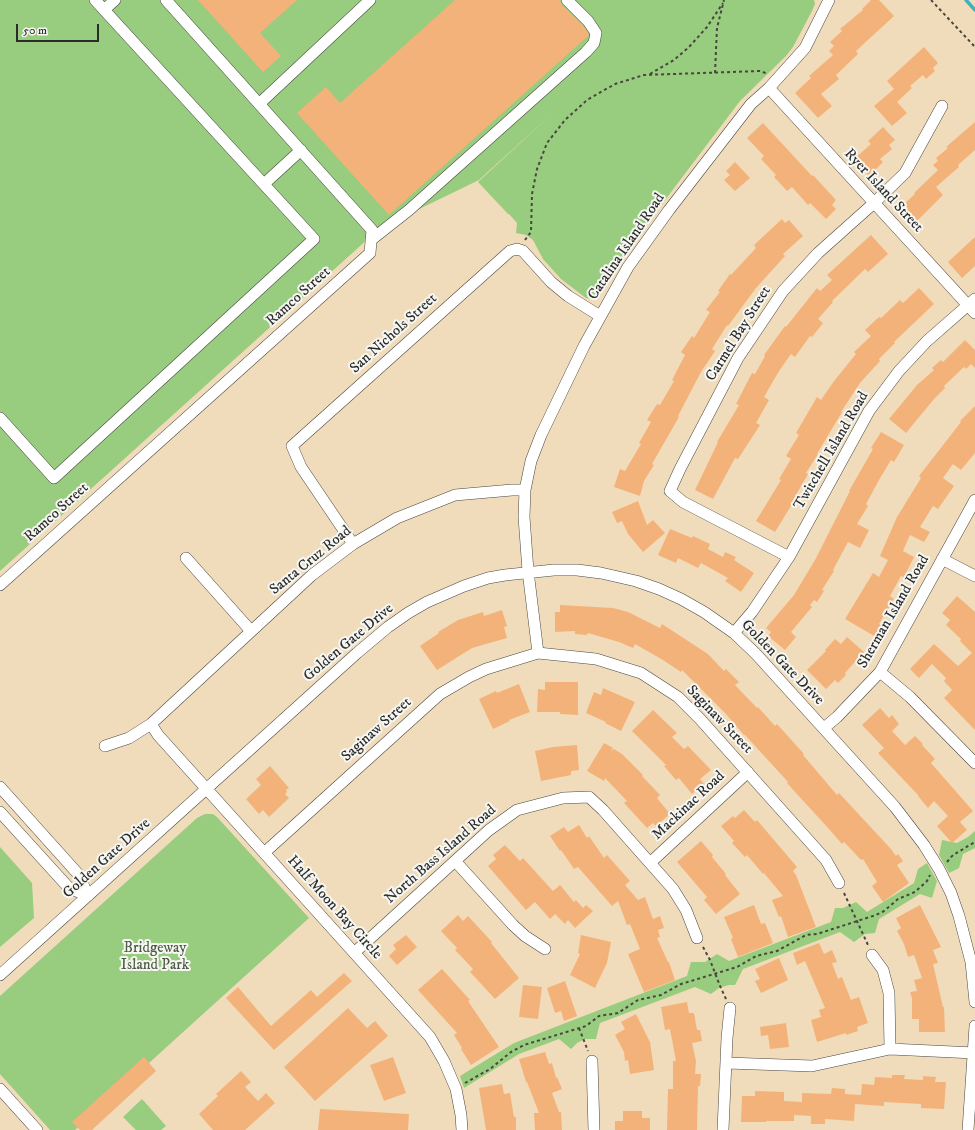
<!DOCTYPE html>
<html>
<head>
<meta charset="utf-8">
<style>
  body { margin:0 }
  #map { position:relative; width:975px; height:1130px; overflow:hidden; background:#f0dcba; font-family:"IM FELL DW Pica",serif }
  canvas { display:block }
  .scale { position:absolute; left:16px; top:24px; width:83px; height:18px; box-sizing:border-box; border:2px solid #2b2b2b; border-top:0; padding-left:5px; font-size:12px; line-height:14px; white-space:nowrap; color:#2b2b2b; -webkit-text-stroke:3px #f6f6f2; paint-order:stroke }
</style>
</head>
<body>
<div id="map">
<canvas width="975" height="1130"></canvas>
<div class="scale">50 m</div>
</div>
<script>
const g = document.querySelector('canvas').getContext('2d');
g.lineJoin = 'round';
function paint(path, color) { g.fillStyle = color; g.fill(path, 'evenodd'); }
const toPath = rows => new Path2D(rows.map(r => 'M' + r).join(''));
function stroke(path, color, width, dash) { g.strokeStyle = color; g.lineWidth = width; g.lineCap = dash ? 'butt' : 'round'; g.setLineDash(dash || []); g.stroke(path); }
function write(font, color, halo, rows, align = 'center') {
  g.font = font + ' "IM FELL DW Pica",serif'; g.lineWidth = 4; g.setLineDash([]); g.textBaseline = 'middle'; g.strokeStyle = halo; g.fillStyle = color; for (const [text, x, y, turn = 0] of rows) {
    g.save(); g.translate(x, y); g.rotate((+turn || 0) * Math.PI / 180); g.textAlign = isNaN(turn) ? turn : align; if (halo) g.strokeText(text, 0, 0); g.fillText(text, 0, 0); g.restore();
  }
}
paint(toPath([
  [0,0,814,0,815,4,812,11,793,47,786,56,740,101,637,237,598,297,592,299,586,298,561,279,543,259,533,240,526,235,516,233,517,223,509,214,508,214,478,182,555,111,479,180,380,228,0,571],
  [205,814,213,814,217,817,309,918,75,1130,50,1130,0,1074,0,996,197,818],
  [975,831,975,848,963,854,959,868,949,873,939,855,942,840,957,843,968,837],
  [0,847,32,883,34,918,0,947],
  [927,863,937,881,932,898,920,894,879,919,875,933,865,934,854,942,840,932,743,969,735,985,729,985,719,988,711,994,695,987,600,1023,596,1039,585,1039,577,1043,571,1049,559,1039,519,1054,464,1088,460,1076,514,1043,687,976,691,962,705,962,717,954,729,961,831,922,835,908,843,908,856,902,867,912,914,883,918,869],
  [142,1099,166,1126,161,1130,136,1130,123,1117]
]), '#98cc7e');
stroke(toPath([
  [966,0,975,10]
]), '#42afbf', 3.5);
paint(toPath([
  [198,0,297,0,260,33,281,56,263,72],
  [455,0,560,0,562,5,583,25,589,34,588,36,389,215,297,113,326,87,340,103],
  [871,0,879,0,894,16,856,51,858,54,836,75,839,79,821,94,832,106,818,118,795,93,811,78,809,76,833,55,829,51,834,46,830,42,842,31,840,29,863,10,862,9],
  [924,47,938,63,933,68,935,71,926,79,923,75,910,86,912,88,897,102,907,113,892,126,874,106,894,89,887,81],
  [975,122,975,150,958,165,959,167,936,187,943,195,913,225,902,214,908,208,904,204,915,194,914,193,938,170,933,165,938,161,936,158,948,148,946,147],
  [763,123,812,176,813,175,836,200,832,205,836,209,826,219,810,203,808,205,792,187,787,191,774,177,776,175,761,159,764,156,747,138],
  [883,127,895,140,889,145,892,149,880,159,883,162,869,176,854,159,871,144,868,141],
  [735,162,750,178,735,191,724,180,730,175,726,171],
  [782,219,785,223,789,220,803,236,783,254,785,256,756,288,728,326,727,325,712,349,715,351,701,372,678,416,679,417,652,464,654,465,644,481,640,496,614,487,620,469,625,471,641,444,639,443,651,422,647,420,657,404,660,405,674,381,672,380,685,355,681,352,692,336,694,338,710,312,706,310,720,292,718,291,730,274,731,275,756,248,754,245],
  [871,235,888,254,868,272,865,269,832,301,833,302,818,319,823,323,812,337,810,336,795,357,791,354,779,371,764,397,769,400,756,423,760,425,738,459,735,458,713,499,695,490,718,442,717,442,739,405,736,404,752,373,755,374,765,356,764,355,785,326,786,327,817,288,820,291,832,280,827,275],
  [975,237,975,266,962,278,948,262],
  [919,288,934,304,894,342,895,343,879,359,880,361,860,383,841,412,842,412,817,454,818,454,806,473,808,474,793,500,794,501,775,532,756,521,781,480,779,479,791,459,786,456,799,435,796,433,817,397,821,400,834,381,856,354,854,352,871,336,865,330,879,317,881,318,900,300,903,303],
  [965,340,975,350,975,368,971,364,966,369,964,367,944,386,945,388,934,399,906,433,889,419,917,385,934,370,932,368,941,360,943,362],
  [975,406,975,453,961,470,953,464,943,478,954,486,938,509,933,506,920,527,930,532,924,542,910,535,903,551,914,557,904,577,901,576,890,596,894,599,879,624,883,626,876,637,845,619,873,573,879,577,888,560,880,556,897,517,921,478,919,476,961,422,960,421],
  [881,432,904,445,894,462,891,460,879,480,866,504,868,506,857,524,869,530,860,548,848,542,833,570,834,571,822,590,824,591,817,602,814,600,810,605,812,607,791,632,796,637,785,650,768,636,771,632,766,628,794,595,815,560,850,491,849,491,873,449,871,448],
  [638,501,647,525,653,520,665,533,643,552,628,534,622,521,617,523,612,512],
  [670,529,692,538,693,536,710,544,708,549,723,557,725,552,736,557,734,560,754,573,741,592,725,581,728,578,701,563,698,568,678,558,676,563,658,555],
  [957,596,975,612,975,730,944,698,952,690,944,681,946,678,932,664,919,678,910,669,934,644,958,666,972,653,960,641,961,639,946,625,950,620,942,613],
  [560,605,613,608,628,612,660,628,662,624,708,654,724,671,726,669,739,682,735,685,757,708,758,707,775,726,777,724,804,754,803,755,837,795,839,793,891,849,896,856,898,854,903,861,897,865,909,883,883,902,872,886,877,882,863,859,861,860,844,842,842,844,828,828,796,793,787,783,788,782,745,735,744,735,726,714,682,670,681,672,663,660,635,644,633,648,619,642,588,633,587,635,575,634,575,631,555,632,555,612,560,612],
  [502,610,507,626,504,627,507,638,472,648,437,670,420,646,439,633,438,632,458,620,483,612,484,616],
  [847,637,864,652,845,673,846,675,838,683,835,680,826,689,807,670,826,651,825,650,835,639,841,644],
  [545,682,578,682,578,715,560,714,560,712,537,712,538,689,545,690],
  [519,684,530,712,509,720,510,721,493,729,479,699,496,691,497,693],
  [603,688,635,702,621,731,605,723,606,722,586,713,594,692,601,695],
  [880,708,889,718,892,715,899,724,892,731,905,745,915,736,923,744,922,745,935,759,931,763,973,811,960,822,967,830,952,843,937,826,948,816,934,801,928,808,918,796,919,796,878,753,884,748,862,725],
  [653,710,677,733,672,737,684,749,688,746,711,770,700,779,704,784,692,794,679,778,676,780,664,766,666,765,632,731],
  [604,743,613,748,611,751,614,749,622,754,643,775,642,776,660,795,657,798,670,814,656,826,653,823,647,828,624,803,627,801,605,778,604,781,587,771],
  [577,745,579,770,571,771,571,775,541,781,535,751,553,747],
  [270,766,289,788,286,790,287,792,285,794,289,798,269,817,263,810,259,814,246,799,261,785,256,779],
  [744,810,755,822,757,820,797,867,793,871,796,875,816,927,788,937,781,916,779,917,772,900,783,896,764,873,763,874,747,855,745,857,732,843,734,841,721,826,733,816,735,818],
  [579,825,587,838,589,836,604,858,607,855,630,881,625,885,638,900,645,897,653,919,660,916,664,928,658,930,660,937,657,938,668,962,669,962,675,980,644,992,628,954,640,949,630,924,627,925,618,901,612,906,578,867,574,869,561,850,560,851,550,836,564,827,568,832],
  [701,841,713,855,712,857,726,874,725,875,740,894,716,914,704,900,707,897,677,862],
  [505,845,520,861,523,858,553,891,560,885,574,902,576,900,583,908,586,905,593,911,575,928,568,920,565,924,555,914,550,919,535,902,526,910,488,866,496,859,493,855],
  [754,905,761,924,765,923,773,943,738,957,731,939,733,938,724,917],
  [920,905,941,947,933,950,938,963,933,964,943,1007,944,1007,945,1032,919,1032,919,1019,912,1019,912,998,910,992,917,991,914,980,922,978,914,955,908,957,904,944,897,931,901,928,896,918],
  [458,915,463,921,468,916,492,942,491,943,519,978,495,999,470,972,473,969,455,950,457,948,441,931],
  [406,935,417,947,397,965,389,956,396,949,393,945],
  [581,935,611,942,607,963,595,988,570,975,580,954,578,953],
  [819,943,824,954,832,950,837,962,832,963,838,979,842,977,851,1000,859,997,868,1023,857,1027,858,1031,846,1035,846,1033,817,1042,811,1020,821,1017,819,1010,825,1008,805,961,797,965,793,953],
  [779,958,788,980,761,993,755,981,760,979,755,969],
  [442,969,470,1000,468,1001,499,1047,471,1065,461,1049,462,1048,454,1035,457,1033,418,990],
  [344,973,352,981,274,1050,226,998,238,987,271,1026,311,990,317,997],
  [565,981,577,1016,564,1021,561,1011,555,1013,547,988],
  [523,985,542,987,538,1019,519,1017],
  [687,1002,689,1013,694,1013,697,1030,700,1030,702,1041,692,1043,696,1061,695,1074,701,1074,700,1086,698,1086,697,1130,667,1130,668,1089,673,1089,673,1061,676,1061,670,1029,665,1030,661,1007],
  [348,1008,367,1028,375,1021,388,1036,315,1101,284,1067],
  [636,1014,650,1042,654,1070,630,1074,628,1060,625,1061,624,1052,615,1035,625,1029,621,1022],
  [786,1023,789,1047,770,1049,768,1035,761,1036,760,1027],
  [545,1052,549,1064,552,1063,556,1078,557,1077,562,1089,552,1093,559,1112,561,1112,562,1130,535,1130,534,1113,539,1113,527,1082,526,1082,519,1059],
  [144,1057,156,1071,92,1130,80,1130,72,1122],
  [393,1057,406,1093,384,1101,370,1065],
  [241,1071,251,1082,245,1087,258,1101,266,1093,275,1103,245,1130,213,1130,199,1114,218,1096,216,1094],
  [892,1075,905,1075,904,1079,923,1080,923,1076,936,1077,935,1082,946,1082,944,1109,921,1108,921,1104,884,1102,884,1106,855,1104,854,1121,825,1119,825,1124,811,1124,811,1116,794,1115,794,1121,766,1121,766,1122,741,1122,742,1096,755,1096,755,1091,784,1092,784,1101,802,1102,802,1093,831,1094,832,1088,845,1089,845,1094,861,1095,862,1084,874,1085,875,1077,892,1078],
  [502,1084,504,1094,510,1093,514,1117,516,1117,516,1130,486,1130,479,1088],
  [320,1109,409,1114,408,1130,318,1130],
  [623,1111,642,1111,642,1118,650,1118,650,1130,615,1130,615,1121,623,1121]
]), '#f4b27b');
const minor = toPath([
  [104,10,115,0],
  [769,88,975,313],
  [259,104,370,0],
  [264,184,301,150],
  [371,240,409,210,586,52,594,43,596,33,588,21,567,0],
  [0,418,54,478,314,239,95,0],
  [353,544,301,467,292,446,510,251,517,249,523,251,551,282,568,296,600,316],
  [789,557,683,502,670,491,680,469,738,358,783,291,818,253,874,203,905,173,942,106],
  [186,558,251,631],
  [942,559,975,576],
  [0,585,370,253,372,230,166,0],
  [734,633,752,612,789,557,869,411,899,371,927,341,975,299],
  [538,653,528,571,524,517,525,490,531,461,541,435,584,346,628,267,669,210,751,104,769,88,805,48,829,0],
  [880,672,910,697,975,763],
  [151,724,158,735,430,1037,444,1061,456,1089,461,1115,462,1130],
  [824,728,837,717,880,672,975,500],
  [105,746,129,738,151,724,312,575,353,544,397,518,455,495,512,490,525,490],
  [0,787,79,875,88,896],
  [0,812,69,888,88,896],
  [264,853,440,694,469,677,486,669,538,653,596,659,641,673,678,697,700,719,826,860,839,883],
  [456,862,513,925,525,936,545,949],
  [650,863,748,772],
  [354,953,489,830,517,810,563,798,589,797,603,810,673,889,686,910,697,938],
  [872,955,883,970,889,993,890,1049],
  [0,975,357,653,388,627,408,613,427,602,464,586,488,578,505,575,554,570,577,570,601,573,636,581,659,589,681,599,704,612,734,633,756,654,895,807,924,845,939,869,951,893,959,916,971,962,975,1002],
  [592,1061,594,1130],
  [727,1063,812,1066,890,1049,975,1053],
  [0,1089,37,1130],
  [723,1130,727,1038,730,1008],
  [968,1130,975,1026]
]);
stroke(minor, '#494640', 12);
stroke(toPath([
  [931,0,975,47],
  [715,73,717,28,724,0],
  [650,74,674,60,689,47,707,27,723,3],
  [525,240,531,232,532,194,537,169,547,143,565,120,587,100,615,84,644,75,760,71,768,74],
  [947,862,953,855,975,842],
  [844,893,868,945],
  [703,947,710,960,720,986,726,999],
  [579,1028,588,1051],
  [465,1083,490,1069,511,1052,524,1045,586,1026,599,1016,618,1013,638,1000,661,995,681,984,737,967,756,956,777,951,806,935,817,934,876,915,884,911,898,899,915,892,927,881,930,875]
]), '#494640', 2, [3, 3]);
stroke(minor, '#fff', 11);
write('15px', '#2b2b2b', '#f6f6f2', [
  ["Ryer Island Street",883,191,47],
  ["Catalina Island Road",627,247,-56],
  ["Ramco Street",299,297,-42],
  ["San Nichols Street",394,334,-42],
  ["Carmel Bay Street",739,334,-58],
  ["Twitchell Island Road",832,451,-60],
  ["Ramco Street",57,513,-42],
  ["Santa Cruz Road",311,561,-39],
  ["Sherman Island Road",894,612,-60],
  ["Golden Gate Drive",349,643,-40],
  ["Golden Gate Drive",782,663,46],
  ["Saginaw Street",719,720,46],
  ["Saginaw Street",377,730,-42],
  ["Mackinac Road",689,806,-43],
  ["North Bass Island Road",441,855,-41],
  ["Golden Gate Drive",107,859,-42],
  ["Half Moon Bay Circle",334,908,48]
]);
write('15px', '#4c5b44', '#f6f6f2', [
  ["Bridgeway",155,949],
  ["Island Park",155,966]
]);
</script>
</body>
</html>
